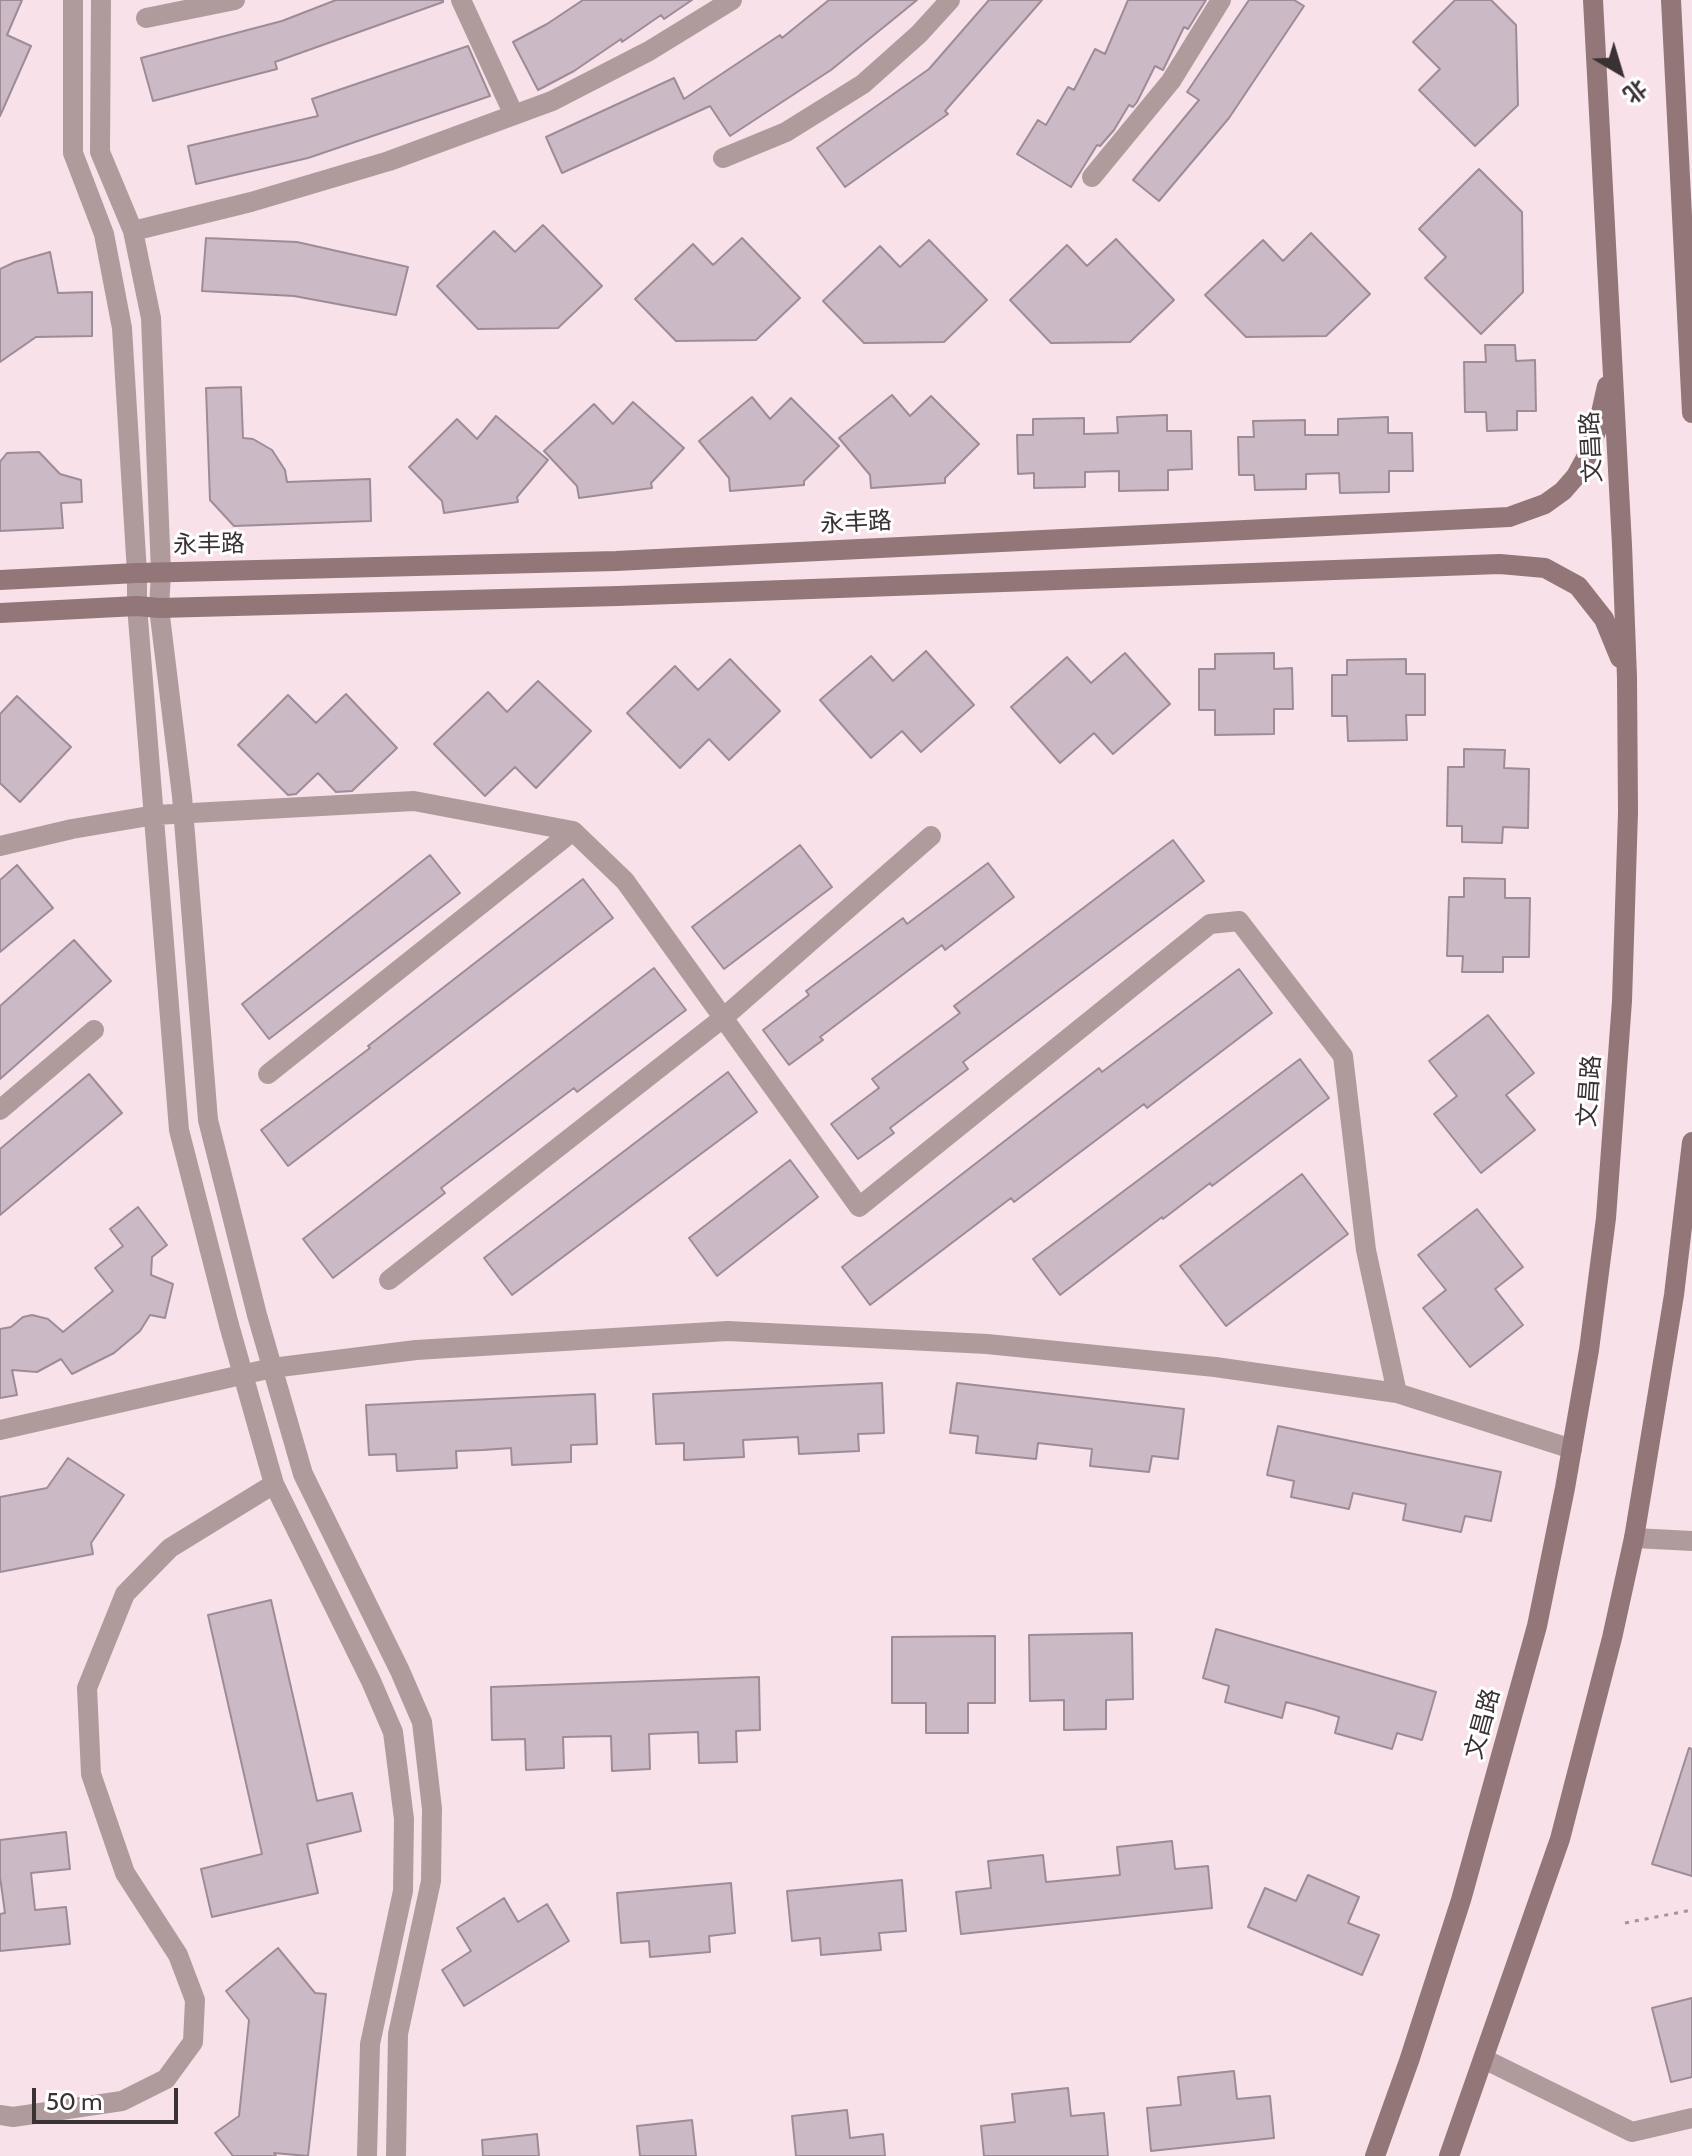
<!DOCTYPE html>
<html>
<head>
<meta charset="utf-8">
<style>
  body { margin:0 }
  #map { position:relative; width:1692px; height:2156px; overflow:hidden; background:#f8e1e9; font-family:Cabin,"Noto Sans SC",sans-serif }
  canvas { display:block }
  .north { position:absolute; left:1580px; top:32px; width:80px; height:80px; -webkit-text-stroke:6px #fff; paint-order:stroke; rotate:142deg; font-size:22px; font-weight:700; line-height:32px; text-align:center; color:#3a3134 }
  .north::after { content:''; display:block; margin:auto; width:28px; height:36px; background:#3a3134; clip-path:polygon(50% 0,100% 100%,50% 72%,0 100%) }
  .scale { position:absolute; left:32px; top:2088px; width:146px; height:36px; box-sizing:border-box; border:4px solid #3a3134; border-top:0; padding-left:10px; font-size:24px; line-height:28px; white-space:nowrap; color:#3a3134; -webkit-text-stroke:6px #fff; paint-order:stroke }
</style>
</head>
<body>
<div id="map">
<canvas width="1692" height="2156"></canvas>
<div class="north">北</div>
<div class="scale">50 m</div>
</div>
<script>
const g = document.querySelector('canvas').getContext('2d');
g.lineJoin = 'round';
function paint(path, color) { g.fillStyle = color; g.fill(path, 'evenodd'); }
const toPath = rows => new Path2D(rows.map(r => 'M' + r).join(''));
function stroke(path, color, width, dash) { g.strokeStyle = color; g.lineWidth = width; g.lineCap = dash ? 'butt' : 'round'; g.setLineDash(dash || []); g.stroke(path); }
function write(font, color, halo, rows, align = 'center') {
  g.font = font + ' Cabin,"Noto Sans SC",sans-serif'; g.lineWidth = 6; g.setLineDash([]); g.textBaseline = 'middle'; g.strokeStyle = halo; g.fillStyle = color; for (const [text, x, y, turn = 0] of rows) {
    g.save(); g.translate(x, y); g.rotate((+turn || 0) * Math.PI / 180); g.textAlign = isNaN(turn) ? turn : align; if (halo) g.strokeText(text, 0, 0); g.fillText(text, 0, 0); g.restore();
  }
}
const building = toPath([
  [0,0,22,0,7,35,31,46,0,116,0,0],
  [336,0,443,0,443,2,275,62,277,69,153,101,141,58,282,21,336,0],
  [583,0,692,0,664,19,661,15,622,42,621,39,574,71,538,90,513,42,547,24,583,0],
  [829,0,917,0,831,70,730,136,710,106,562,173,546,137,674,78,684,99,780,35,782,38,829,0],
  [989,0,1042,0,945,111,948,114,845,187,817,148,929,69,989,0],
  [1128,0,1206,0,1188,29,1184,27,1163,70,1155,66,1137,102,1133,107,1129,105,1114,130,1100,146,1097,145,1071,187,1017,154,1038,120,1046,125,1068,87,1074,90,1095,49,1105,54,1128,0],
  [1249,0,1294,0,1304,6,1229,118,1159,201,1133,180,1199,100,1187,92,1249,0],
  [1455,0,1491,0,1516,25,1518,105,1475,146,1419,90,1440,69,1413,42,1455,0],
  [468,46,490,96,308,158,196,184,188,146,318,116,312,99,468,46],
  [1479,169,1522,212,1523,292,1481,334,1425,278,1446,257,1419,229,1479,169],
  [543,225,602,286,558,328,478,329,437,286,494,231,515,252,543,225],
  [1311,233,1370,294,1326,336,1246,337,1205,295,1263,240,1283,261,1311,233],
  [206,238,297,242,408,267,396,315,294,296,202,291,206,238],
  [742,238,800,298,756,340,676,341,635,299,693,244,713,265,742,238],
  [1116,239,1174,300,1130,342,1051,343,1010,300,1067,245,1087,266,1116,239],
  [929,240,987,300,944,342,864,343,823,301,880,246,900,267,929,240],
  [50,252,58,293,92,292,92,336,36,337,0,362,0,269,15,262,50,252],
  [1485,345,1515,345,1516,361,1535,360,1536,411,1517,411,1517,430,1487,431,1486,412,1465,412,1464,362,1486,362,1485,345],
  [241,387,243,438,253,439,272,450,285,470,287,482,370,479,371,521,234,526,210,500,206,388,241,387],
  [892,395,910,416,931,396,979,444,945,478,945,483,871,488,870,475,839,438,892,395],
  [752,397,770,419,791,398,839,446,804,481,804,485,730,491,729,478,699,441,752,397],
  [633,402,684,448,651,483,652,488,579,498,577,486,544,451,594,404,613,424,633,402],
  [1167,415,1167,431,1191,431,1192,469,1168,470,1168,490,1119,491,1119,471,1085,472,1085,487,1034,488,1034,473,1018,474,1017,435,1033,435,1033,419,1084,418,1084,434,1118,433,1117,417,1167,415],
  [496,416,548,460,517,497,518,502,444,513,442,501,409,467,457,419,477,439,496,416],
  [1388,417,1388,433,1412,433,1413,471,1389,471,1389,492,1340,493,1339,473,1306,474,1306,489,1255,490,1254,475,1239,475,1238,437,1254,437,1253,421,1305,420,1305,435,1338,435,1338,419,1388,417],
  [39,452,60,474,81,480,82,502,61,503,63,528,0,531,0,462,7,453,39,452],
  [926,651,974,705,921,752,902,731,871,758,820,700,871,656,893,681,926,651],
  [1125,653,1170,704,1113,754,1094,733,1060,763,1011,707,1067,657,1091,683,1125,653],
  [1274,653,1274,669,1292,668,1293,709,1274,709,1274,734,1215,735,1215,710,1199,710,1199,669,1215,669,1215,654,1274,653],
  [730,659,780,711,729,760,709,739,680,768,627,713,675,666,698,690,730,659],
  [1406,659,1406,674,1425,674,1425,715,1406,715,1407,740,1348,741,1347,716,1332,716,1332,675,1347,675,1347,660,1406,659],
  [538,681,591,731,536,788,515,767,485,796,434,744,488,692,507,712,538,681],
  [346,694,397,748,352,791,336,792,318,773,296,794,288,795,238,745,288,695,316,723,346,694],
  [17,696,71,747,20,802,0,783,0,714,17,696],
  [1464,749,1505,750,1504,768,1529,769,1528,828,1503,827,1502,843,1462,842,1462,826,1447,826,1448,767,1464,767,1464,749],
  [1173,840,1204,881,963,1062,968,1069,890,1128,894,1133,858,1159,831,1124,879,1088,872,1079,960,1013,954,1006,1173,840],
  [800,845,832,887,724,969,692,927,800,845],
  [430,855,460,893,269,1039,242,1004,430,855],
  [988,863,1014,897,945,950,942,945,820,1037,823,1040,789,1065,763,1030,809,995,806,991,903,918,907,924,988,863],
  [17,865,53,908,0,952,0,880,17,865],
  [1464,878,1505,879,1505,898,1530,898,1529,957,1503,957,1503,972,1462,972,1463,956,1447,956,1449,897,1464,897,1464,878],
  [583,879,613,918,288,1166,261,1130,370,1048,368,1046,583,879],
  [74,940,111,981,0,1079,0,1006,74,940],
  [654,968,686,1010,577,1092,574,1088,441,1188,445,1193,333,1278,303,1239,654,968],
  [1239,969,1272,1013,1147,1108,1144,1104,1014,1202,1011,1198,870,1305,842,1267,1099,1068,1102,1072,1239,969],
  [1488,1015,1534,1073,1506,1095,1535,1130,1481,1173,1434,1114,1457,1096,1429,1061,1488,1015],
  [1300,1059,1329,1098,1212,1186,1210,1183,1163,1219,1162,1217,1060,1295,1033,1259,1300,1059],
  [728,1072,757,1112,512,1295,484,1258,728,1072],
  [89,1074,122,1113,0,1215,0,1149,89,1074],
  [790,1160,818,1197,717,1276,689,1238,790,1160],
  [1302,1174,1348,1234,1226,1326,1180,1266,1302,1174],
  [138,1207,167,1245,152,1257,151,1275,173,1284,165,1318,150,1315,140,1331,114,1353,72,1374,61,1359,37,1372,12,1370,17,1395,0,1398,0,1329,11,1327,23,1317,32,1315,48,1319,63,1332,113,1291,95,1268,123,1246,110,1229,138,1207],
  [1477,1209,1523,1267,1495,1289,1523,1325,1470,1367,1423,1308,1446,1290,1418,1255,1477,1209],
  [882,1383,884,1433,858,1434,859,1451,799,1454,798,1437,743,1440,744,1457,684,1460,684,1443,656,1444,653,1394,882,1383],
  [957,1383,1184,1409,1178,1459,1152,1456,1149,1472,1090,1466,1092,1449,1038,1443,1036,1459,976,1453,978,1436,950,1433,957,1383],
  [595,1394,597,1444,571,1445,571,1462,512,1465,511,1448,483,1450,456,1451,457,1468,397,1471,396,1454,369,1455,366,1405,595,1394],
  [1278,1426,1501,1472,1491,1521,1465,1516,1461,1532,1403,1520,1406,1504,1353,1493,1349,1509,1291,1497,1294,1481,1267,1475,1278,1426],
  [68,1458,124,1495,91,1543,93,1554,0,1572,0,1497,47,1488,68,1458],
  [271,1600,317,1801,352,1793,361,1831,307,1844,318,1893,212,1917,201,1869,262,1854,208,1615,271,1600],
  [1216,1629,1436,1692,1422,1740,1397,1733,1392,1749,1335,1733,1339,1717,1313,1709,1286,1702,1282,1718,1225,1702,1229,1686,1203,1678,1216,1629],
  [1132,1633,1133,1699,1106,1700,1106,1729,1064,1730,1064,1700,1030,1701,1029,1635,1132,1633],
  [995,1636,995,1703,968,1703,968,1733,926,1733,926,1703,892,1703,892,1637,995,1636],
  [759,1677,760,1730,736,1731,737,1762,699,1763,698,1732,649,1734,650,1769,612,1771,611,1736,563,1737,564,1768,526,1770,525,1739,492,1740,491,1687,759,1677],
  [1689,1748,1692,1749,1692,1876,1652,1864,1689,1748],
  [66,1832,70,1869,31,1873,35,1910,66,1907,70,1944,0,1951,0,1914,5,1913,0,1877,0,1840,66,1832],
  [1172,1841,1175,1869,1208,1866,1212,1908,961,1934,956,1892,991,1888,988,1861,1043,1855,1046,1882,1120,1875,1117,1847,1172,1841],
  [1308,1875,1359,1897,1348,1923,1379,1935,1362,1975,1248,1927,1265,1888,1296,1901,1308,1875],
  [902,1880,906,1931,879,1933,881,1950,821,1955,820,1938,792,1941,787,1891,902,1880],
  [731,1883,735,1933,709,1936,710,1952,650,1957,649,1941,621,1943,617,1893,731,1883],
  [504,1898,518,1922,547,1904,569,1941,464,2006,442,1970,471,1951,457,1928,504,1898],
  [278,1948,315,1993,326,1994,308,2156,274,2153,276,2156,233,2156,215,2133,239,2116,249,2020,226,1991,278,1948],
  [1692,1998,1692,2077,1671,2082,1652,2008,1692,1998],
  [1234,2071,1237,2099,1270,2096,1274,2138,1151,2151,1147,2108,1181,2105,1178,2077,1234,2071],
  [1068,2088,1071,2116,1104,2113,1108,2156,984,2156,981,2126,1015,2122,1012,2094,1068,2088],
  [847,2110,850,2138,883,2134,885,2156,796,2156,792,2116,847,2110],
  [692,2120,696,2156,640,2156,637,2126,692,2120],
  [537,2134,539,2156,483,2156,482,2140,537,2134]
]);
paint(building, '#ccb9c6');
stroke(building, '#9d8c98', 2);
stroke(toPath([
  [1625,1923,1692,1910]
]), '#a59499', 3, [4, 6]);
stroke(toPath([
  [73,0,73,153,104,234,122,328,137,573,137,606,179,1130,229,1325,274,1484,371,1681,393,1732,404,1819,403,1891,370,2044,367,2156],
  [101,0,100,152,133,231,151,318,161,573,159,608,182,796,208,1120,257,1315,303,1474,400,1671,422,1722,432,1809,431,1881,398,2034,396,2156],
  [461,0,514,115],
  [146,18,235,0],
  [723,158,786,132,863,84,919,34,950,0],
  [1092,177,1171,81,1221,0],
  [133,231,251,202,389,161,552,101,649,51,732,0],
  [0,846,72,829,155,815,414,801,573,831,625,881,859,1207,1210,924,1239,921,1343,1056,1366,1250,1397,1393],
  [268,1074,573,831],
  [0,1110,94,1030],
  [389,1280,723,1018,931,836],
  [0,1430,272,1368,416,1350,728,1331,987,1344,1215,1367,1397,1393,1572,1449],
  [1634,1538,1692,1541],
  [1484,2059,1632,2132,1692,2118],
  [0,2115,13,2117,122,2101,166,2079,193,2042,195,2000,178,1955,125,1873,91,1774,87,1688,125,1594,170,1548,274,1484]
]), '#b09b9c', 20);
stroke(toPath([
  [1671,0,1692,413],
  [0,580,137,573,616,561,1509,517,1545,504,1563,491,1576,476,1588,454,1598,426,1607,386],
  [0,613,137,606,159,608,618,596,1500,564,1545,568,1578,586,1604,619,1620,658],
  [1375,2156,1409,2061,1461,1900,1537,1626,1565,1488,1589,1350,1606,1218,1622,1001,1628,812,1627,678,1622,545,1593,0],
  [1449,2156,1560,1839,1612,1638,1634,1538,1674,1295,1692,1142]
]), '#937677', 20);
write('24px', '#3a3134', '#fff', [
  ["文昌路",1592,447,-93],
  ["永丰路",856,523,-3],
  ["永丰路",209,545,-1],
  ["文昌路",1590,1091,-86],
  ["文昌路",1483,1724,-75]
]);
</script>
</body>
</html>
